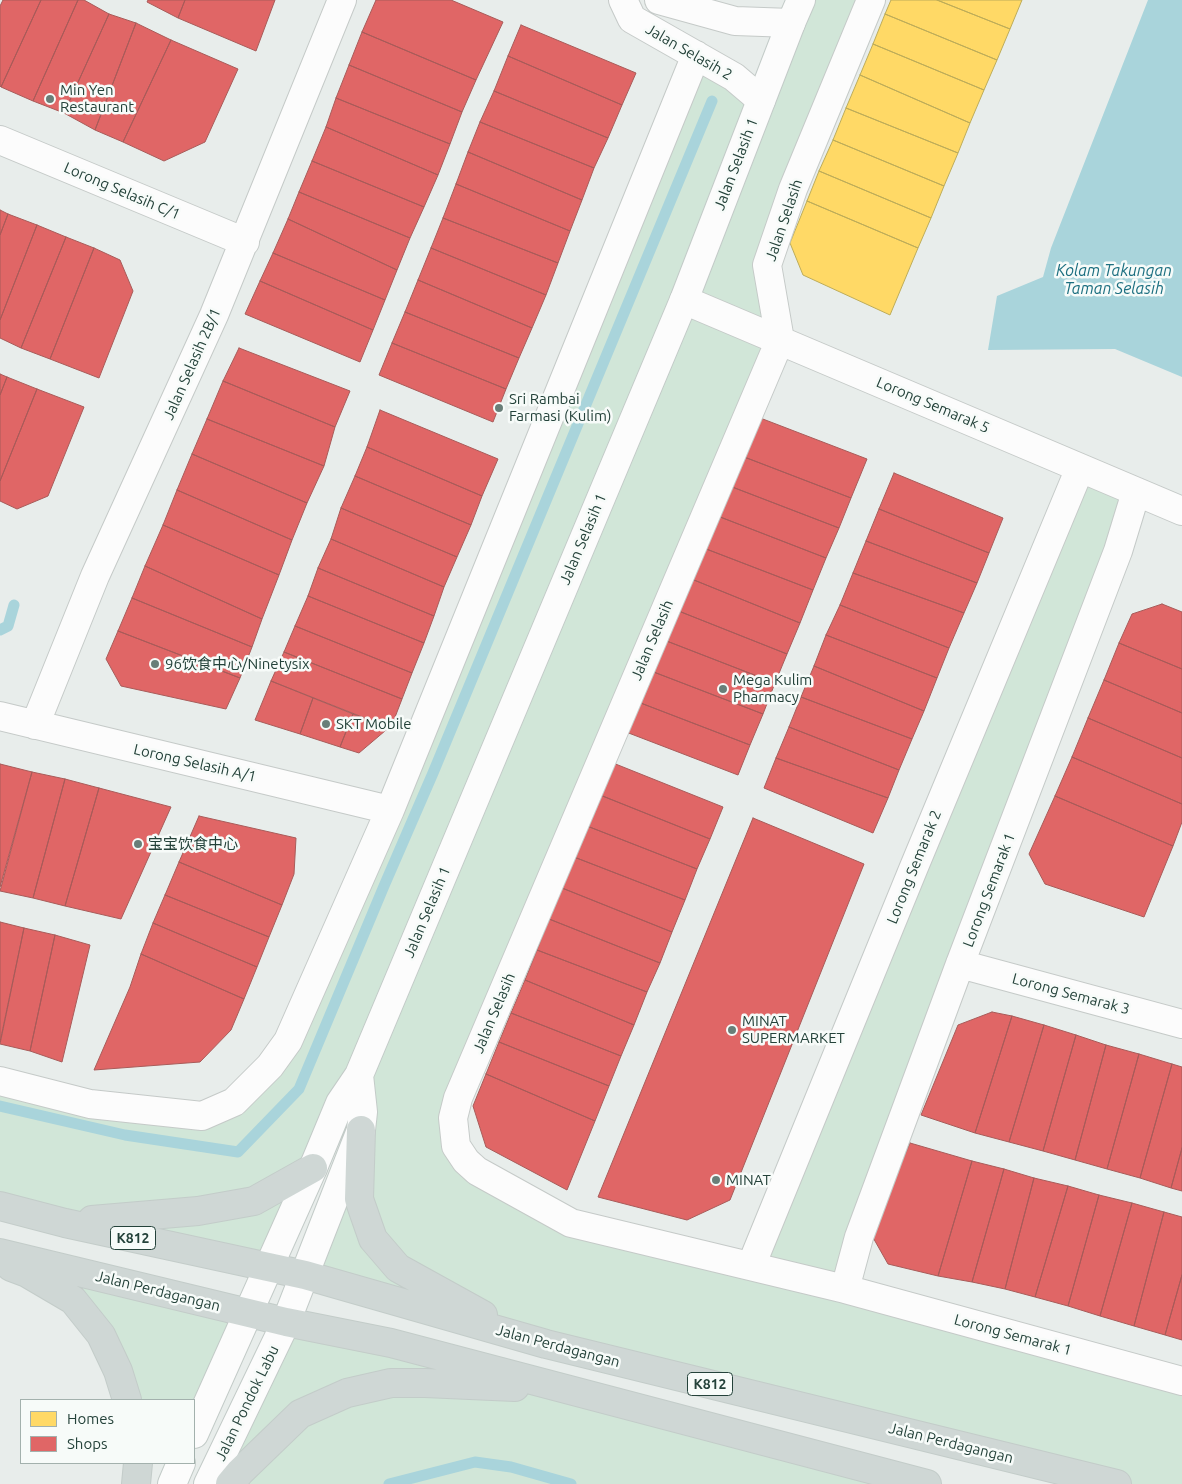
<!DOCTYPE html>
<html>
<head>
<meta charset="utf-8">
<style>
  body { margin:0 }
  #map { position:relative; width:1182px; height:1484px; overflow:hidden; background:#e8edeb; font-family:Ubuntu,sans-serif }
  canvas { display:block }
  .legend { position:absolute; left:20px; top:1399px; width:175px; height:65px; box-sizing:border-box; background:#f7fbf9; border:1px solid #a3b1ad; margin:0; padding:6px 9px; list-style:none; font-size:15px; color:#24423a }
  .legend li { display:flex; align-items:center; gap:10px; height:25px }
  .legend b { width:25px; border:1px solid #a3b1ad }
</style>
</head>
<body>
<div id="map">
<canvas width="1182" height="1484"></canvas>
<ul class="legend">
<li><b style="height:14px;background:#ffd966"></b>Homes</li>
<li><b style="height:14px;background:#e06666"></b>Shops</li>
</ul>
</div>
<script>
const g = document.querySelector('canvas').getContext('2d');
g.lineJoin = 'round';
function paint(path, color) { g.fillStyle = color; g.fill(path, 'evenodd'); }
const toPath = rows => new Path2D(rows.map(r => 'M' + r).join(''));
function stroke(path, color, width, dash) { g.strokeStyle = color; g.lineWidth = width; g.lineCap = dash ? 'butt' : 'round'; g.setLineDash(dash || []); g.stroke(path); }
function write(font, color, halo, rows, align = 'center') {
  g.font = font + ' Ubuntu,"Noto Sans SC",sans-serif'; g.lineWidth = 5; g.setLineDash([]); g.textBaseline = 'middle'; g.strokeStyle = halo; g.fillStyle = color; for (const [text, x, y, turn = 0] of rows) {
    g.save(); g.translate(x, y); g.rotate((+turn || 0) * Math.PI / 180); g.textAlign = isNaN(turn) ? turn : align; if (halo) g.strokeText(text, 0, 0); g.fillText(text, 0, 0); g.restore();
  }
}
paint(toPath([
  [801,0,871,0,767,264,780,340,458,1098,456,1146,571,1223,740,1264,1080,468,1136,492,845,1288,1182,1381,1182,1484,1124,1484,305,1275,361,1130,359,1075,267,1268,0,1206,0,1081,202,1116,270,1066,696,55,761,100],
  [27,1273,247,1313,194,1434,194,1400,127,1400,101,1335],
  [286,1322,927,1484,208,1484]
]), '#d1e6d8');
paint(toPath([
  [1148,0,1182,0,1182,377,1115,349,988,350,997,296,1043,277,1051,248]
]), '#a9d4db');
const homes = toPath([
  [891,0,937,0,1010,29,997,60,885,14,891,0],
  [937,0,1022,0,1010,29,937,0],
  [885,14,997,60,984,90,873,44,885,14],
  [873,44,984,90,970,123,860,75,873,44],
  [860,75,970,123,958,153,846,108,860,75],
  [846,108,958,153,944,186,833,140,846,108],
  [833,140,944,186,931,218,819,171,833,140],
  [819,171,931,218,918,248,807,201,819,171],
  [807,201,918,248,890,315,803,275,790,243,807,201]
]);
paint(homes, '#ffd966');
stroke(homes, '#bdac59', 1);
const shops = toPath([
  [3,0,41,0,1,87,0,86,0,6,3,0],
  [41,0,78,0,33,101,1,87,41,0],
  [78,0,84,0,109,14,64,113,33,101,78,0],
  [148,0,185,0,178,18,147,2,148,0],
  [185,0,275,0,256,51,178,18,185,0],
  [376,0,451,0,503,22,476,80,362,32,376,0],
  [109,14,136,23,95,130,64,113,109,14],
  [136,23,171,40,123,142,95,130,136,23],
  [521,25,636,73,622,105,508,56,521,25],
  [362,32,476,80,462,112,349,65,362,32],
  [171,40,238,69,205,142,164,161,123,142,171,40],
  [508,56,622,105,608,138,494,91,508,56],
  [349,65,462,112,450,144,336,98,349,65],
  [494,91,608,138,594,168,480,122,494,91],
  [336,98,450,144,438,175,326,127,336,98],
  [480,122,594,168,582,200,468,152,480,122],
  [326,127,438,175,424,207,312,161,326,127],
  [468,152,582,200,570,231,456,184,468,152],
  [312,161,424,207,410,238,299,192,312,161],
  [456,184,570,231,558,263,443,218,456,184],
  [299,192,410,238,397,270,288,219,299,192],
  [0,210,8,214,0,235,0,210],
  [8,214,37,225,0,320,0,235,8,214],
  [443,218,558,263,546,295,431,248,443,218],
  [288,219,397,270,385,300,273,253,288,219],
  [37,225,66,237,21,348,0,338,0,320,37,225],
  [66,237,94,248,50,359,21,348,66,237],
  [94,248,120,260,133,291,99,378,50,359,94,248],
  [431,248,546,295,532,328,418,280,431,248],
  [273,253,385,300,373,330,260,281,273,253],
  [418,280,532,328,519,358,405,312,418,280],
  [260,281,373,330,360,362,245,314,260,281],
  [405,312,519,358,506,389,392,343,405,312],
  [392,343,506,389,493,422,379,375,392,343],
  [239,348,350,391,335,427,223,381,239,348],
  [0,374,7,377,0,395,0,374],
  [7,377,37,389,0,481,0,395,7,377],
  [223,381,335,427,324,466,207,419,223,381],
  [37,389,84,407,48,496,17,509,0,501,0,481,37,389],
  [380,410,498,459,482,496,367,447,380,410],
  [755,416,867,459,851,498,739,455,755,416],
  [207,419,324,466,307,503,192,454,207,419],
  [367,447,482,496,471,525,355,476,367,447],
  [192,454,307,503,292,540,177,490,192,454],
  [739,455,851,498,839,528,727,485,739,455],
  [894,473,1003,518,989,553,879,509,894,473],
  [355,476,471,525,457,557,341,508,355,476],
  [727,485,839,528,826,558,715,515,727,485],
  [177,490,292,540,279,575,163,525,177,490],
  [341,508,457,557,444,587,331,539,341,508],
  [879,509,989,553,977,583,866,541,879,509],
  [715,515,826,558,813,590,701,547,715,515],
  [163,525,279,575,262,619,145,566,163,525],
  [331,539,444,587,434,616,318,568,331,539],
  [866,541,977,583,964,613,853,573,866,541],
  [701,547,813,590,800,623,689,578,701,547],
  [145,566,262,619,252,647,132,598,145,566],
  [318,568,434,616,424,643,308,596,318,568],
  [853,573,964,613,949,648,840,605,853,573],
  [689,578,800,623,787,654,676,610,689,578],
  [308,596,424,643,412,673,295,626,308,596],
  [132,598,252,647,240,678,118,631,132,598],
  [1162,604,1182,612,1182,669,1119,643,1132,614,1162,604],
  [840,605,949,648,937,678,826,635,840,605],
  [676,610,787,654,775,683,664,640,676,610],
  [295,626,412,673,402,699,284,652,295,626],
  [118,631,240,678,226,709,121,686,106,659,118,631],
  [826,635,937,678,924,711,814,666,826,635],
  [664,640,775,683,763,714,651,671,664,640],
  [1119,643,1182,669,1182,713,1104,680,1119,643],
  [284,652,402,699,392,725,385,726,271,681,284,652],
  [814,666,924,711,912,739,801,697,814,666],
  [651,671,763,714,750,745,638,702,651,671],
  [1104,680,1182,713,1182,758,1088,718,1104,680],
  [271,681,313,698,300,734,255,720,271,681],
  [801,697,912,739,899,770,789,727,801,697],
  [313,698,353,714,340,747,300,734,313,698],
  [638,702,750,745,738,775,626,732,638,702],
  [353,714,385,726,392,725,359,753,340,747,353,714],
  [1088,718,1182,758,1182,804,1072,757,1088,718],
  [789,727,899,770,888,798,776,758,789,727],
  [1072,757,1182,804,1182,822,1173,846,1055,796,1072,757],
  [776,758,888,798,873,833,764,788,776,758],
  [613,763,723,807,710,839,600,795,613,763],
  [0,764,32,772,0,887,0,764],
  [32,772,65,779,33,898,0,891,32,772],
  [65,779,99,788,65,906,33,898,65,779],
  [99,788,171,807,121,919,65,906,99,788],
  [600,795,710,839,697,869,587,826,600,795],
  [1055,796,1173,846,1144,917,1045,884,1029,854,1055,796],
  [199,816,296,838,294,874,282,905,179,862,199,816],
  [753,818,864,864,730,1200,687,1220,598,1197,753,818],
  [587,826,697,869,685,900,574,857,587,826],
  [574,857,685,900,672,932,562,888,574,857],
  [179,862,282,905,269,937,165,895,179,862],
  [562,888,672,932,660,963,549,919,562,888],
  [165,895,269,937,257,967,153,923,165,895],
  [549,919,660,963,647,992,537,950,549,919],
  [0,922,24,928,0,1042,0,922],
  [153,923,257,967,244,999,141,954,153,923],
  [24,928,55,935,30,1051,0,1044,24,928],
  [55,935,90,945,62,1062,30,1051,55,935],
  [537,950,647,992,634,1025,525,980,537,950],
  [141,954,244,999,231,1030,200,1062,94,1070,130,987,141,954],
  [525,980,634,1025,621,1056,511,1013,525,980],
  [992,1012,1012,1016,975,1133,921,1115,958,1025,992,1012],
  [511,1013,621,1056,609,1086,499,1042,511,1013],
  [1012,1016,1044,1025,1009,1142,975,1133,1012,1016],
  [1044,1025,1076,1035,1043,1151,1009,1142,1044,1025],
  [1076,1035,1106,1045,1075,1160,1043,1151,1076,1035],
  [499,1042,609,1086,595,1121,486,1074,499,1042],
  [1106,1045,1139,1054,1107,1169,1075,1160,1106,1045],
  [1139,1054,1172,1064,1140,1178,1107,1169,1139,1054],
  [1172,1064,1182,1067,1182,1148,1171,1188,1140,1178,1172,1064],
  [486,1074,595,1121,567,1190,486,1147,473,1106,486,1074],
  [910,1143,972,1161,938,1276,888,1264,871,1234,910,1143],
  [1182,1148,1182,1191,1171,1188,1182,1148],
  [972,1161,1004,1169,972,1282,938,1276,972,1161],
  [1004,1169,1034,1178,1005,1289,972,1282,1004,1169],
  [1034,1178,1068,1186,1035,1297,1005,1289,1034,1178],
  [1068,1186,1099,1195,1068,1306,1035,1297,1068,1186],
  [1099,1195,1132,1203,1100,1316,1068,1306,1099,1195],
  [1132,1203,1164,1212,1134,1326,1100,1316,1132,1203],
  [1164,1212,1182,1217,1182,1275,1165,1335,1134,1326,1164,1212],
  [1182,1275,1182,1340,1165,1335,1182,1275]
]);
paint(shops, '#e06666');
stroke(shops, '#a85b59', 1);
stroke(toPath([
  [0,630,8,626,14,605],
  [0,1106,125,1135,238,1152,299,1089,384,886,433,773,712,101],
  [389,1484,475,1462,511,1467,571,1484]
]), '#a9d4db', 11);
const street = toPath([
  [623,0,632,19,734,77,761,100],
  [659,0,735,21,791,23],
  [871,0,793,189,767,265,780,340,458,1098,453,1118,456,1146,466,1161,477,1171,571,1223,845,1289,1182,1381],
  [0,140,245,242],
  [684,300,1182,511],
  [0,716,390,810],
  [35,725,95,576,214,315,342,0],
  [960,964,1182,1024],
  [0,1081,90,1104,202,1116,234,1102,270,1066,288,1041,390,810,696,55],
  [751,1266,914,867,1080,468],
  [845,1289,859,1237,960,964,1118,551,1136,492]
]);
const secondary = toPath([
  [194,1434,313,1168,340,1103,359,1075,684,300,791,23,801,0],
  [172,1484,181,1463],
  [208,1484,286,1322,361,1130,363,1112,359,1075]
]);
const primary = toPath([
  [361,1130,359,1199,373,1239,398,1268,483,1315],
  [0,1206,65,1223,305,1275,546,1344,1117,1484],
  [92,1220,198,1211,254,1201,313,1168],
  [0,1253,286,1322,391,1343,927,1484],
  [11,1267,27,1273,73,1300,101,1335,118,1371,127,1400],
  [136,1484,138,1463],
  [230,1484,240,1472,300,1414,347,1393,391,1383,425,1383,515,1387]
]);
stroke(street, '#c5cac8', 30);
stroke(secondary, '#c3cbc8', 30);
stroke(primary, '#c3ccc9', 30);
stroke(street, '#fcfcfc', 28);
stroke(secondary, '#fcfcfc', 28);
stroke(primary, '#cfd7d5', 28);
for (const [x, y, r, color] of [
  [50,99,5,"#697e78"],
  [499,408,5,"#697e78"],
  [155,664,5,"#697e78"],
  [723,689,5,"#697e78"],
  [326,724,5,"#697e78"],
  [138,844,5,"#697e78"],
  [732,1030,5,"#697e78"],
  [716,1180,5,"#697e78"]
]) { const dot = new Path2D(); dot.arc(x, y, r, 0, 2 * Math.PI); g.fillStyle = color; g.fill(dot); stroke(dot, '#f7fbf9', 2); }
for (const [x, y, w] of [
  [133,1238,45],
  [710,1384,45]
]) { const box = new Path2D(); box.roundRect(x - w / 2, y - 11.5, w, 23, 4); g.fillStyle = '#f7fbf9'; g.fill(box); stroke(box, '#24423a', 1); }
write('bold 14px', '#24423a', null, [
  ["K812",133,1238],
  ["K812",710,1384]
]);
write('15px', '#24423a', '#f7fbf9', [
  ["Jalan Selasih 2",689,52,30],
  ["Jalan Selasih 1",736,164,-69],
  ["Lorong Selasih C/1",122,191,23],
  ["Jalan Selasih",784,220,-71],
  ["Jalan Selasih 2B/1",192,364,-66],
  ["Lorong Semarak 5",933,405,23],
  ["Jalan Selasih 1",583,539,-67],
  ["Jalan Selasih",652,640,-67],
  ["Lorong Selasih A/1",195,763,13],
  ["Lorong Semarak 2",914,867,-68],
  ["Lorong Semarak 1",989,890,-69],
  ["Jalan Selasih 1",427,912,-67],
  ["Lorong Semarak 3",1071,994,15],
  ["Jalan Selasih",494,1013,-67],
  ["Jalan Perdagangan",158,1291,14],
  ["Lorong Semarak 1",1013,1335,15],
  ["Jalan Perdagangan",558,1346,15],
  ["Jalan Pondok Labu",247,1403,-64],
  ["Jalan Perdagangan",951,1443,14]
]);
write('15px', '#24423a', '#f7fbf9', [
  ["Min Yen",60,90],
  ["Restaurant",60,107],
  ["Sri Rambai",509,399],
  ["Farmasi (Kulim)",509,416],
  ["96饮食中心/Ninetysix",165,664],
  ["Mega Kulim",733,680],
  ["Pharmacy",733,697],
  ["SKT Mobile",336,724],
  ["宝宝饮食中心",148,844],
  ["MINAT",742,1021],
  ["SUPERMARKET",742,1038],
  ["MINAT",726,1180]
], 'left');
write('italic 16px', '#1c6f80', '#f7fbf9', [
  ["Kolam Takungan",1114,271],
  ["Taman Selasih",1114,289]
]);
</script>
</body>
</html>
